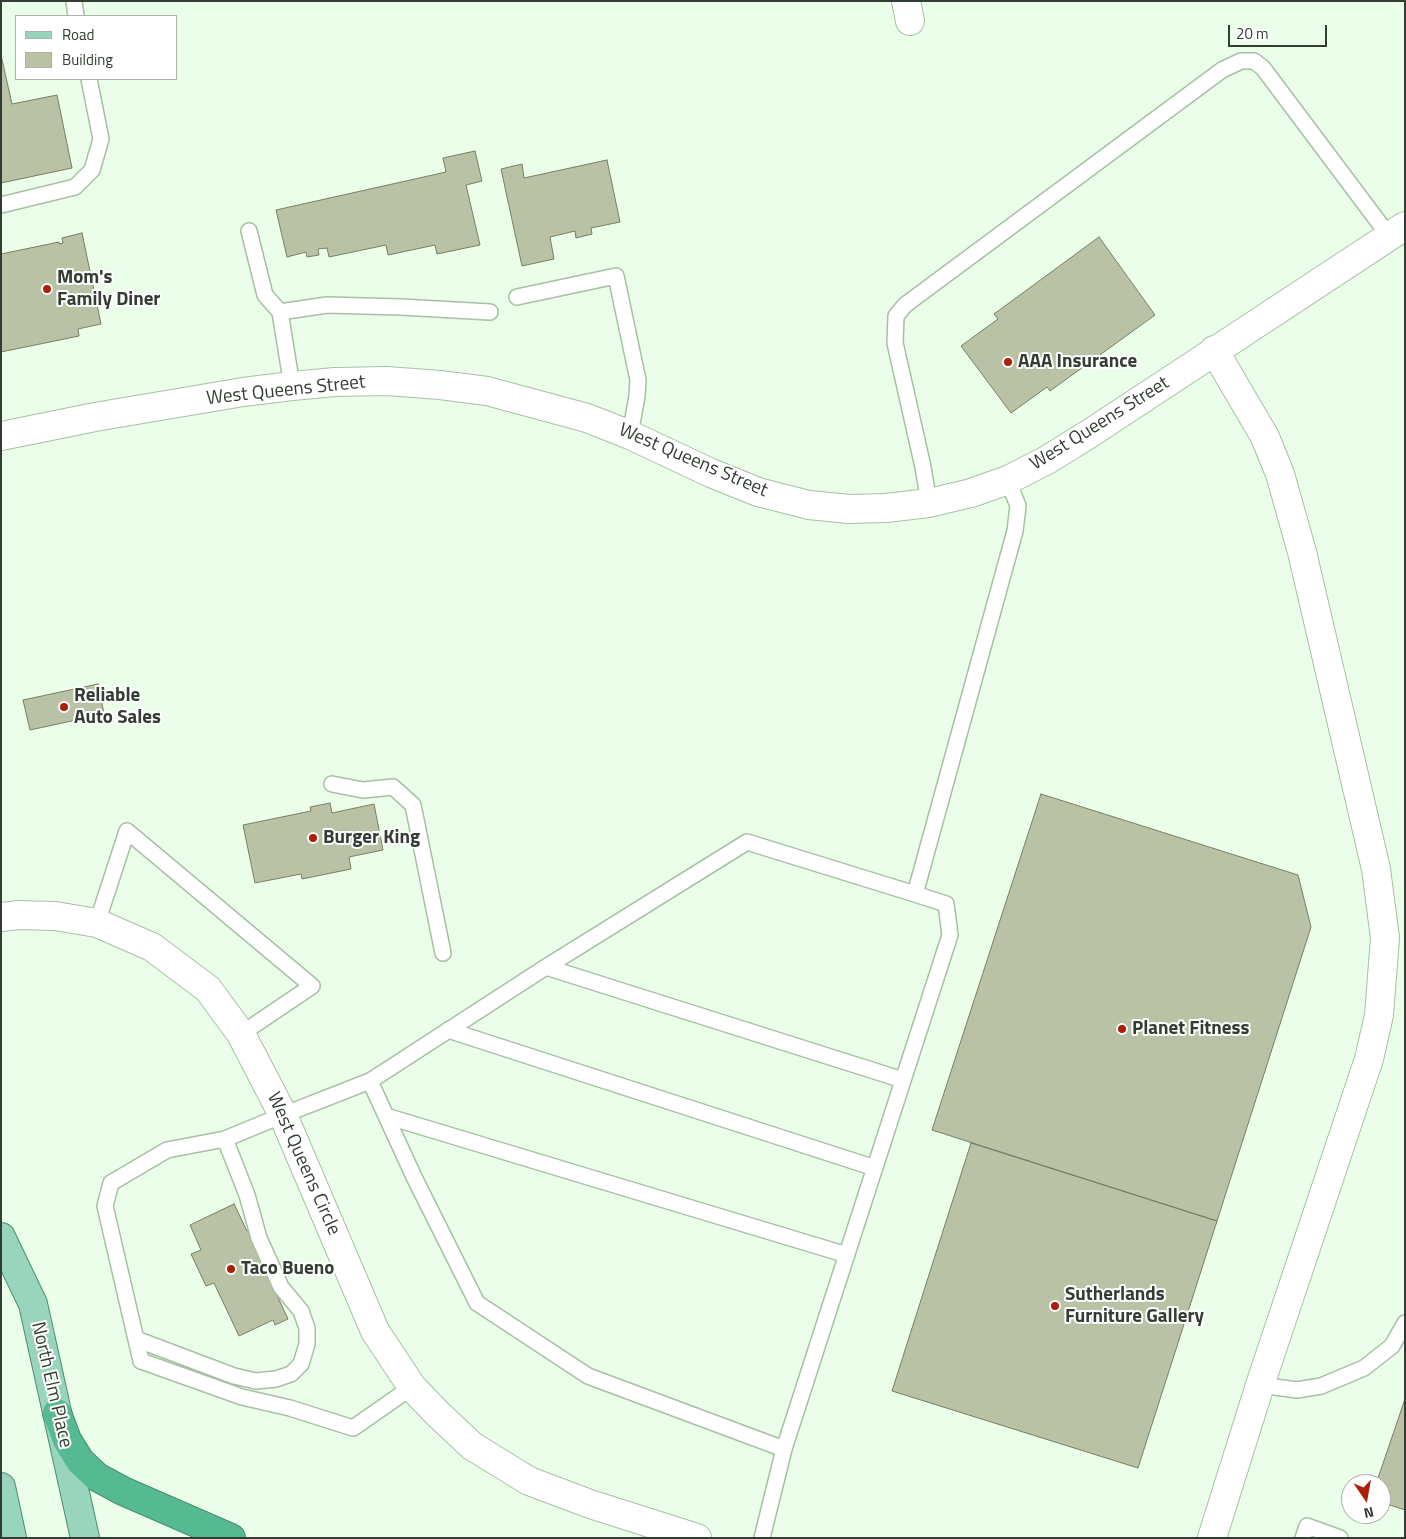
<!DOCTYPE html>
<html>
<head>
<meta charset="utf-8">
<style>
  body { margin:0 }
  #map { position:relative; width:1406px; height:1539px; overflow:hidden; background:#ebfee9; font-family:"Titillium Web",sans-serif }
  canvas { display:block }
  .frame { position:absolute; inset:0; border:2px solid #343d33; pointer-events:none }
  .legend { position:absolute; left:15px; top:15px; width:162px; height:65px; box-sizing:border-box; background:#fff; border:1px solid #aeb1ad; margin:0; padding:6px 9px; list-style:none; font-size:15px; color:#343d33 }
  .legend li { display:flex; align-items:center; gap:10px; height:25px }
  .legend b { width:25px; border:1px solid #aeb1ad }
  .north { position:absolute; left:1341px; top:1474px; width:50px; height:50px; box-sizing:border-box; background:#fff; border:1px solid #aeb1ad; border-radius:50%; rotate:168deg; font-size:14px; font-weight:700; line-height:20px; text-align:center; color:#343d33 }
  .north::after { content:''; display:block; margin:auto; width:18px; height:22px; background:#ad1e08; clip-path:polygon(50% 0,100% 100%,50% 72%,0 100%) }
  .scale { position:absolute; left:1228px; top:25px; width:99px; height:22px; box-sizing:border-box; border:2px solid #343d33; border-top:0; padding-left:6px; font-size:15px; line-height:18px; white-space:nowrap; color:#343d33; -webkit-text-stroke:4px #fff; paint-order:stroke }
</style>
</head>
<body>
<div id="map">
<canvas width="1406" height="1539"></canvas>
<div class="frame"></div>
<ul class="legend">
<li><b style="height:6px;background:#99d5bd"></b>Road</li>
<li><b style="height:14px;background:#b9c2a4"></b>Building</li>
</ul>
<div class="north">N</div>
<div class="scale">20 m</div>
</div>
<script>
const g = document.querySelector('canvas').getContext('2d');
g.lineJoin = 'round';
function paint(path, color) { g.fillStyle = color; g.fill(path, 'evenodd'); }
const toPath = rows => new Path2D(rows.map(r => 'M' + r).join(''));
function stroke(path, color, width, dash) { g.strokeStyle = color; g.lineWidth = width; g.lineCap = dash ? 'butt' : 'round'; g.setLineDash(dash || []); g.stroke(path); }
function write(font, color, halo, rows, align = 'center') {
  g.font = font + ' "Titillium Web",sans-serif'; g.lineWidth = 4; g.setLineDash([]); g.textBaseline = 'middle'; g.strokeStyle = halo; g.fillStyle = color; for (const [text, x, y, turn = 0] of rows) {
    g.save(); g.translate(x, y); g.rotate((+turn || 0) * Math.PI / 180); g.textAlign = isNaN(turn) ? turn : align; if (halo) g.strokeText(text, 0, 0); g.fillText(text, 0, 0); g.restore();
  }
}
const building = toPath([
  [1,55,12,104,57,95,72,168,1,183,1,55],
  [475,151,482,181,466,185,480,245,437,254,435,245,388,255,386,245,329,257,327,248,318,249,319,255,307,257,306,252,287,257,276,210,446,172,443,158,475,151],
  [607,160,620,222,591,228,592,234,576,238,575,231,550,237,554,259,522,266,501,169,522,164,524,178,607,160],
  [82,233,101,324,78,329,79,336,1,352,1,254,59,242,59,244,63,243,62,238,82,233],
  [1099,237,1155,315,1050,391,1047,387,1011,413,961,346,998,319,994,314,1099,237],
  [98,684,104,714,30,730,23,700,98,684],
  [1041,794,1298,875,1311,927,1217,1221,932,1130,1041,794],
  [330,803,332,813,374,804,383,850,349,857,351,869,302,879,301,874,255,883,243,825,311,811,310,807,330,803],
  [971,1143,1217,1221,1138,1468,892,1391,971,1143],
  [234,1204,247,1231,250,1229,252,1234,249,1235,288,1319,275,1325,273,1320,239,1336,214,1283,206,1286,191,1254,201,1250,190,1225,234,1204],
  [1405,1399,1405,1510,1381,1502,1381,1484,1376,1484,1405,1399]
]);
paint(building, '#b9c2a4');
stroke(building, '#777f62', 1);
const lane = toPath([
  [74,1,76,16],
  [1,205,75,187,92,170,101,139,89,79],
  [249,231,265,295,280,312],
  [517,297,616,276,638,380,637,396,630,435],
  [292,386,280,312,327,305,401,307,490,312],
  [929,503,923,467,895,343,896,316,905,305,1222,70,1241,61,1254,61,1263,68,1389,236],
  [332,784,363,790,393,787,413,805,443,953],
  [97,923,127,831,312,986,241,1034],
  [546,967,903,1080],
  [448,1030,875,1168],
  [370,1081,414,1177,477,1303,588,1376,784,1449],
  [386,1116,847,1255],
  [136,1339,234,1376,256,1381,276,1379,291,1374,301,1364,307,1344,307,1328,301,1311,281,1287,259,1238,247,1195,225,1139],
  [1260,1385,1297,1390,1321,1386,1364,1368,1392,1346,1405,1323],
  [412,1387,353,1428,290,1408,242,1397,141,1361,105,1206,111,1183,167,1150,225,1139,283,1115,370,1081,546,967,747,842,915,894,1015,531,1018,506,1008,480],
  [762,1538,784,1449,950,935,946,904,915,894],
  [1303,1538,1307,1526,1340,1538]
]);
const street = toPath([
  [906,1,910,21],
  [1,436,95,417,243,392,292,386,335,382,387,381,440,385,487,391,587,418,630,435,711,473,758,492,809,505,849,509,886,508,929,503,971,493,1008,480,1047,460,1089,434,1405,226],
  [1212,1538,1260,1385,1369,1059,1379,1015,1385,938,1376,869,1302,552,1280,474,1265,437,1214,350]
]);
const secondary = toPath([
  [1,917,18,915,55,916,97,923,152,947,208,989,241,1034,283,1115,375,1331,412,1387,437,1413,472,1446,529,1481,590,1504,697,1538]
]);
const primary = toPath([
  [1,1237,33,1304,85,1538],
  [1,1487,12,1538]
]);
const highway = toPath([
  [57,1413,67,1440,80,1461,97,1477,123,1491,231,1538]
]);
stroke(lane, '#a8bfa5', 18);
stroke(street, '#a8bfa5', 30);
stroke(secondary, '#a8bfa5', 30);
stroke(primary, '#498e70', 30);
stroke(highway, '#498e70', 30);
stroke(lane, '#fff', 15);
stroke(street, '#fff', 28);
stroke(secondary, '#fff', 28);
stroke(primary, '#99d5bd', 28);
stroke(highway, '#55b991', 28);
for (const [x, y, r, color] of [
  [47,289,5,"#ad1e08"],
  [1008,362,5,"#ad1e08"],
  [64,707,5,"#ad1e08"],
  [313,838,5,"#ad1e08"],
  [1122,1029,5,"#ad1e08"],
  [231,1269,5,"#ad1e08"],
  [1055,1306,5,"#ad1e08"]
]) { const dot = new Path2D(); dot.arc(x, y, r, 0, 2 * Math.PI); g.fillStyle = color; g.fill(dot); stroke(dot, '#fff', 2); }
write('bold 19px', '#343d33', '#fff', [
  ["Mom's",57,278],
  ["Family Diner",57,300],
  ["AAA Insurance",1018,362],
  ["Reliable",74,696],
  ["Auto Sales",74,718],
  ["Burger King",323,838],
  ["Planet Fitness",1132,1029],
  ["Taco Bueno",241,1269],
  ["Sutherlands",1065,1295],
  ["Furniture Gallery",1065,1317]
], 'left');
write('19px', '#343d33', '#fff', [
  ["West Queens Street",286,391,-6],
  ["West Queens Street",1100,424,-32],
  ["West Queens Street",693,461,23],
  ["West Queens Circle",303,1164,66],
  ["North Elm Place",51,1385,77]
]);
</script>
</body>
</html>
